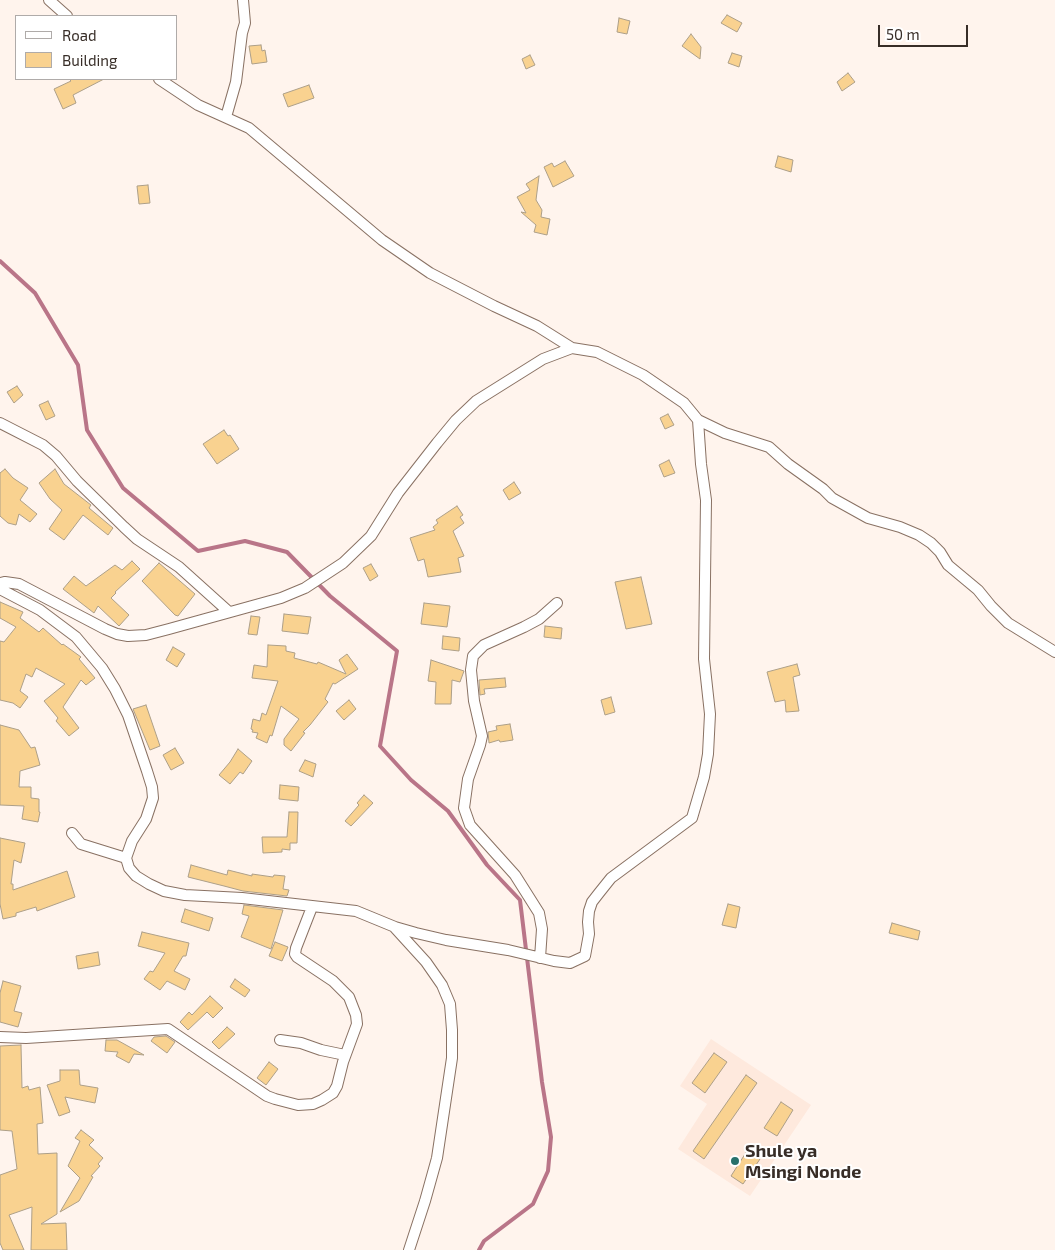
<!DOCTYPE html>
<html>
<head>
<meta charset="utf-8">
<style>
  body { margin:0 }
  #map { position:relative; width:1055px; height:1250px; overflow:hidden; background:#fff4ed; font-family:"Exo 2",sans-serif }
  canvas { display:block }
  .legend { position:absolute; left:15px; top:15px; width:162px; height:65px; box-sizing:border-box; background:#fff; border:1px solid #afaba9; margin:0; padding:6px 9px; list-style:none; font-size:15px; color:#372d27 }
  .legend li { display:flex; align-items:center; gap:10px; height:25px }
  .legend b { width:25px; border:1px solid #afaba9 }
  .scale { position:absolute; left:878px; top:25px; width:90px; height:22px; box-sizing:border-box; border:2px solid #372d27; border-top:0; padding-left:6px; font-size:15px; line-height:18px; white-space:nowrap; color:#372d27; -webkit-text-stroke:4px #fff; paint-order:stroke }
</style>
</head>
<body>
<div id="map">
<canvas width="1055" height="1250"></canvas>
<ul class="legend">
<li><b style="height:6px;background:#fff"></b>Road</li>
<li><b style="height:14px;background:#f9d290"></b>Building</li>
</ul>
<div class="scale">50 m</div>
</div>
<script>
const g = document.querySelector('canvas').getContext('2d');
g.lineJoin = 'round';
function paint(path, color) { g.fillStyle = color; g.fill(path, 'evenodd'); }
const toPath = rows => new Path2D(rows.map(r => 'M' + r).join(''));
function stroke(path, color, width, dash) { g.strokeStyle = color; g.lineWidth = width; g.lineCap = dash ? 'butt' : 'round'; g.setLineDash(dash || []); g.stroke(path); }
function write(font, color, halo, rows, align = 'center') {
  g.font = font + ' "Exo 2",sans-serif'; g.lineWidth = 4; g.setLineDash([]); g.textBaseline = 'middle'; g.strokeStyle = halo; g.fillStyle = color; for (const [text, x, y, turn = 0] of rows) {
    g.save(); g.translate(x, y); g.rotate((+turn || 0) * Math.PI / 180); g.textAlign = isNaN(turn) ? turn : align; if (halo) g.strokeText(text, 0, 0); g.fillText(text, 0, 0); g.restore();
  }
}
paint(toPath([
  [711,1039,811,1105,750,1196,678,1149,707,1104,680,1086]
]), '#fee9dd');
stroke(toPath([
  [0,261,35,293,78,365,87,430,123,488,198,551,245,541,287,552,330,596,397,651,380,746,411,780,448,811,487,865,520,900,542,1082,551,1137,548,1171,533,1204,484,1241,479,1250]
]), '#b97588', 4);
const building = toPath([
  [727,15,742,23,737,32,721,23,727,15],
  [619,18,630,21,627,34,617,32,619,18],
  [691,34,701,47,700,59,682,46,691,34],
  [261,45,262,51,265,50,267,62,252,64,249,46,261,45],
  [732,53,742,56,739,67,728,63,732,53],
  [530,55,535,65,526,69,522,59,530,55],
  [848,73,855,82,842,91,837,82,848,73],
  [69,79,104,79,73,95,76,103,63,109,54,89,71,81,69,79],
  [309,85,314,98,288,107,283,94,309,85],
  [778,156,793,160,791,172,775,167,778,156],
  [565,161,574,176,553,187,544,167,552,163,554,167,565,161],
  [539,176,536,200,542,210,541,217,550,219,547,235,534,232,536,225,521,212,526,213,517,197,530,190,526,184,539,176],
  [148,185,150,203,139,204,137,186,148,185],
  [17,386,23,395,14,403,7,392,17,386],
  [48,401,55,416,46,420,39,405,48,401],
  [668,414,674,425,665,429,660,418,668,414],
  [224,430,228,436,230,435,239,449,217,464,203,444,224,430],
  [669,460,675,473,664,477,659,465,669,460],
  [5,469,13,478,28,488,20,500,37,514,30,522,19,514,16,525,8,523,0,516,0,473,5,469],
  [55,469,64,484,91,505,89,508,113,528,108,535,83,515,64,540,49,529,62,510,50,499,39,483,55,469],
  [514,482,521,493,509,500,503,490,514,482],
  [457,506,463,515,460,517,464,523,453,531,464,556,458,558,461,572,428,577,424,559,418,561,410,538,435,530,433,527,438,523,436,520,457,506],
  [132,561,140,569,115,592,116,593,111,598,129,615,119,626,98,606,94,613,63,589,74,576,86,586,115,565,122,570,132,561],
  [159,563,195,594,178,616,175,615,142,581,159,563],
  [371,564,378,576,370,581,363,568,371,564],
  [641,577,652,624,626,629,615,582,641,577],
  [0,602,23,612,20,618,39,632,43,628,62,645,63,644,81,657,79,659,95,678,86,685,81,680,63,707,79,728,69,736,56,721,58,718,44,701,65,684,36,668,32,677,26,674,20,691,28,697,20,708,13,703,0,700,0,641,4,642,16,627,0,618,0,602],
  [424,603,450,606,447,627,421,624,424,603],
  [284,614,311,617,308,634,282,631,284,614],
  [251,616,260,617,257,635,248,634,251,616],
  [545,626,562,628,561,639,544,637,545,626],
  [443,636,460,638,459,651,442,649,443,636],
  [268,645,286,646,286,651,295,653,294,658,317,664,318,662,346,674,339,660,347,654,358,669,335,684,333,683,325,699,328,702,310,725,303,732,305,733,291,751,284,745,284,739,299,719,281,706,272,736,270,735,267,743,256,738,258,733,252,732,253,730,251,729,253,719,260,721,262,713,266,715,278,681,252,678,254,665,267,667,268,645],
  [173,647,185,654,177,667,166,660,173,647],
  [431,660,464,671,460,682,452,680,451,704,435,704,436,682,428,681,431,660],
  [797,664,800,675,793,677,799,711,786,712,785,700,775,702,767,672,797,664],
  [505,678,506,687,484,689,485,694,480,695,479,680,505,678],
  [611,697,615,712,605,715,601,700,611,697],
  [349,700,356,709,344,720,336,711,349,700],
  [146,705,160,746,150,750,133,709,146,705],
  [510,724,513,740,500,742,499,740,489,743,488,732,497,730,496,726,510,724],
  [0,725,19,730,31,748,35,747,40,765,20,771,19,787,31,787,31,798,39,799,39,812,40,812,38,822,22,819,24,806,0,805,0,725],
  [175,748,184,763,171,770,163,755,175,748],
  [238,749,252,761,243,774,240,772,230,784,219,775,230,762,238,749],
  [305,760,316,764,313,777,299,771,305,760],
  [280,785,299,787,298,801,279,799,280,785],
  [364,795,373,803,351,826,345,821,359,805,357,803,364,795],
  [289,812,298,812,297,843,290,843,290,850,282,849,282,852,263,853,262,837,287,837,289,812],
  [0,838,25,843,21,863,14,860,11,884,13,884,13,890,67,871,75,897,37,911,36,907,16,913,16,916,3,919,0,904,0,838],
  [191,865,227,875,228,870,252,876,252,874,273,877,274,875,285,876,283,889,289,890,287,896,243,891,224,886,188,877,191,865],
  [728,904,740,907,736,928,722,925,728,904],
  [244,905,283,910,271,949,241,937,249,916,242,914,244,905],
  [185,909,213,918,209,931,181,922,185,909],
  [892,923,920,931,918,940,889,933,892,923],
  [142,932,189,943,186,956,183,956,174,971,190,979,185,990,167,981,160,990,144,979,150,971,153,972,165,953,138,946,142,932],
  [275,942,288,947,282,961,269,956,275,942],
  [98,952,100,965,78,969,76,956,98,952],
  [235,979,250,990,245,997,230,987,235,979],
  [3,981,21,986,14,1011,22,1013,18,1027,0,1022,0,993,3,981],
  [210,996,223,1008,213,1018,207,1012,188,1030,180,1022,189,1012,192,1015,210,996],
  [227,1027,235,1034,219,1049,212,1042,227,1027],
  [166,1036,175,1042,167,1053,151,1041,154,1037,166,1036],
  [106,1040,117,1040,144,1055,134,1054,129,1063,116,1056,118,1052,105,1051,106,1040],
  [21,1045,22,1088,28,1086,29,1090,40,1087,43,1123,37,1124,38,1154,57,1153,57,1214,41,1224,66,1223,67,1250,31,1250,32,1207,9,1215,24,1250,3,1250,0,1243,0,1175,17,1169,12,1131,0,1130,0,1046,21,1045],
  [714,1053,727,1062,705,1093,692,1083,714,1053],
  [269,1062,278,1069,266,1085,257,1078,269,1062],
  [60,1070,79,1070,80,1085,98,1088,95,1103,65,1097,70,1112,59,1116,47,1085,60,1081,60,1070],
  [746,1075,757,1083,704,1159,693,1151,746,1075],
  [781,1102,793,1110,777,1136,764,1128,781,1102],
  [81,1130,94,1140,89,1145,103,1158,98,1164,100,1166,91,1176,93,1177,79,1201,60,1212,80,1178,68,1166,80,1141,75,1138,81,1130],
  [747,1151,760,1159,743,1184,731,1176,747,1151]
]);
paint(building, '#f9d290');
stroke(building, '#ad9f88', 1);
const minor = toPath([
  [49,0,67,16],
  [226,117,236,82,242,33,245,23,243,0],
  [698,420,725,433,769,447,788,464,823,489,832,498,868,518,900,527,919,535,931,543,940,552,948,565,978,590,991,606,1008,623,1055,652],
  [0,423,43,445,56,456,77,481,124,527,137,539,179,567,229,612],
  [0,583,5,582,19,584,105,629,117,634,128,636,146,635,169,629,281,598,305,588,343,563,371,536,398,493,437,443,456,420,476,401,543,359,572,348],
  [0,589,40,610,76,637,102,668,115,689,128,715,147,771,152,787,153,798,146,819,132,841,126,858,129,868,136,876,149,884,164,891,185,895,242,898,356,911,395,927,416,933,446,940,508,950,554,961,570,963,585,956,589,934,588,922,589,911,592,902,599,893,611,878,692,818,704,777,708,754,710,714,704,659,706,500,701,464,698,420,684,403,643,375,597,352,572,348,537,326,494,306,430,273,382,240,249,128,198,105,159,79],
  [72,833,81,844,126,858],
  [395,928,426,962,442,985,450,1004,452,1030,452,1058,437,1158,425,1201,409,1250],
  [540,958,542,929,539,913,515,875,470,825,464,808,468,779,480,745,482,736,474,701,471,670,473,656,484,645,524,627,539,619,557,603],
  [0,1037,26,1038,168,1029,267,1096,275,1099,298,1105,313,1104,322,1100,333,1093,337,1086,343,1062,357,1024,356,1015,349,997,333,981,297,957,295,954,296,948,312,907],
  [280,1040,301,1043,321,1050,345,1055]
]);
stroke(minor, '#897163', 12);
stroke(minor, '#fff', 10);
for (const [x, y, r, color] of [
  [735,1161,5,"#28716b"]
]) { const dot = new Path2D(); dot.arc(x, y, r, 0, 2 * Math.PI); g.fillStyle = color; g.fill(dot); stroke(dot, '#fff', 2); }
write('bold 18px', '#372d27', '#fff', [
  ["Shule ya",745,1151],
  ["Msingi Nonde",745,1172]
], 'left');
</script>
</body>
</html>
